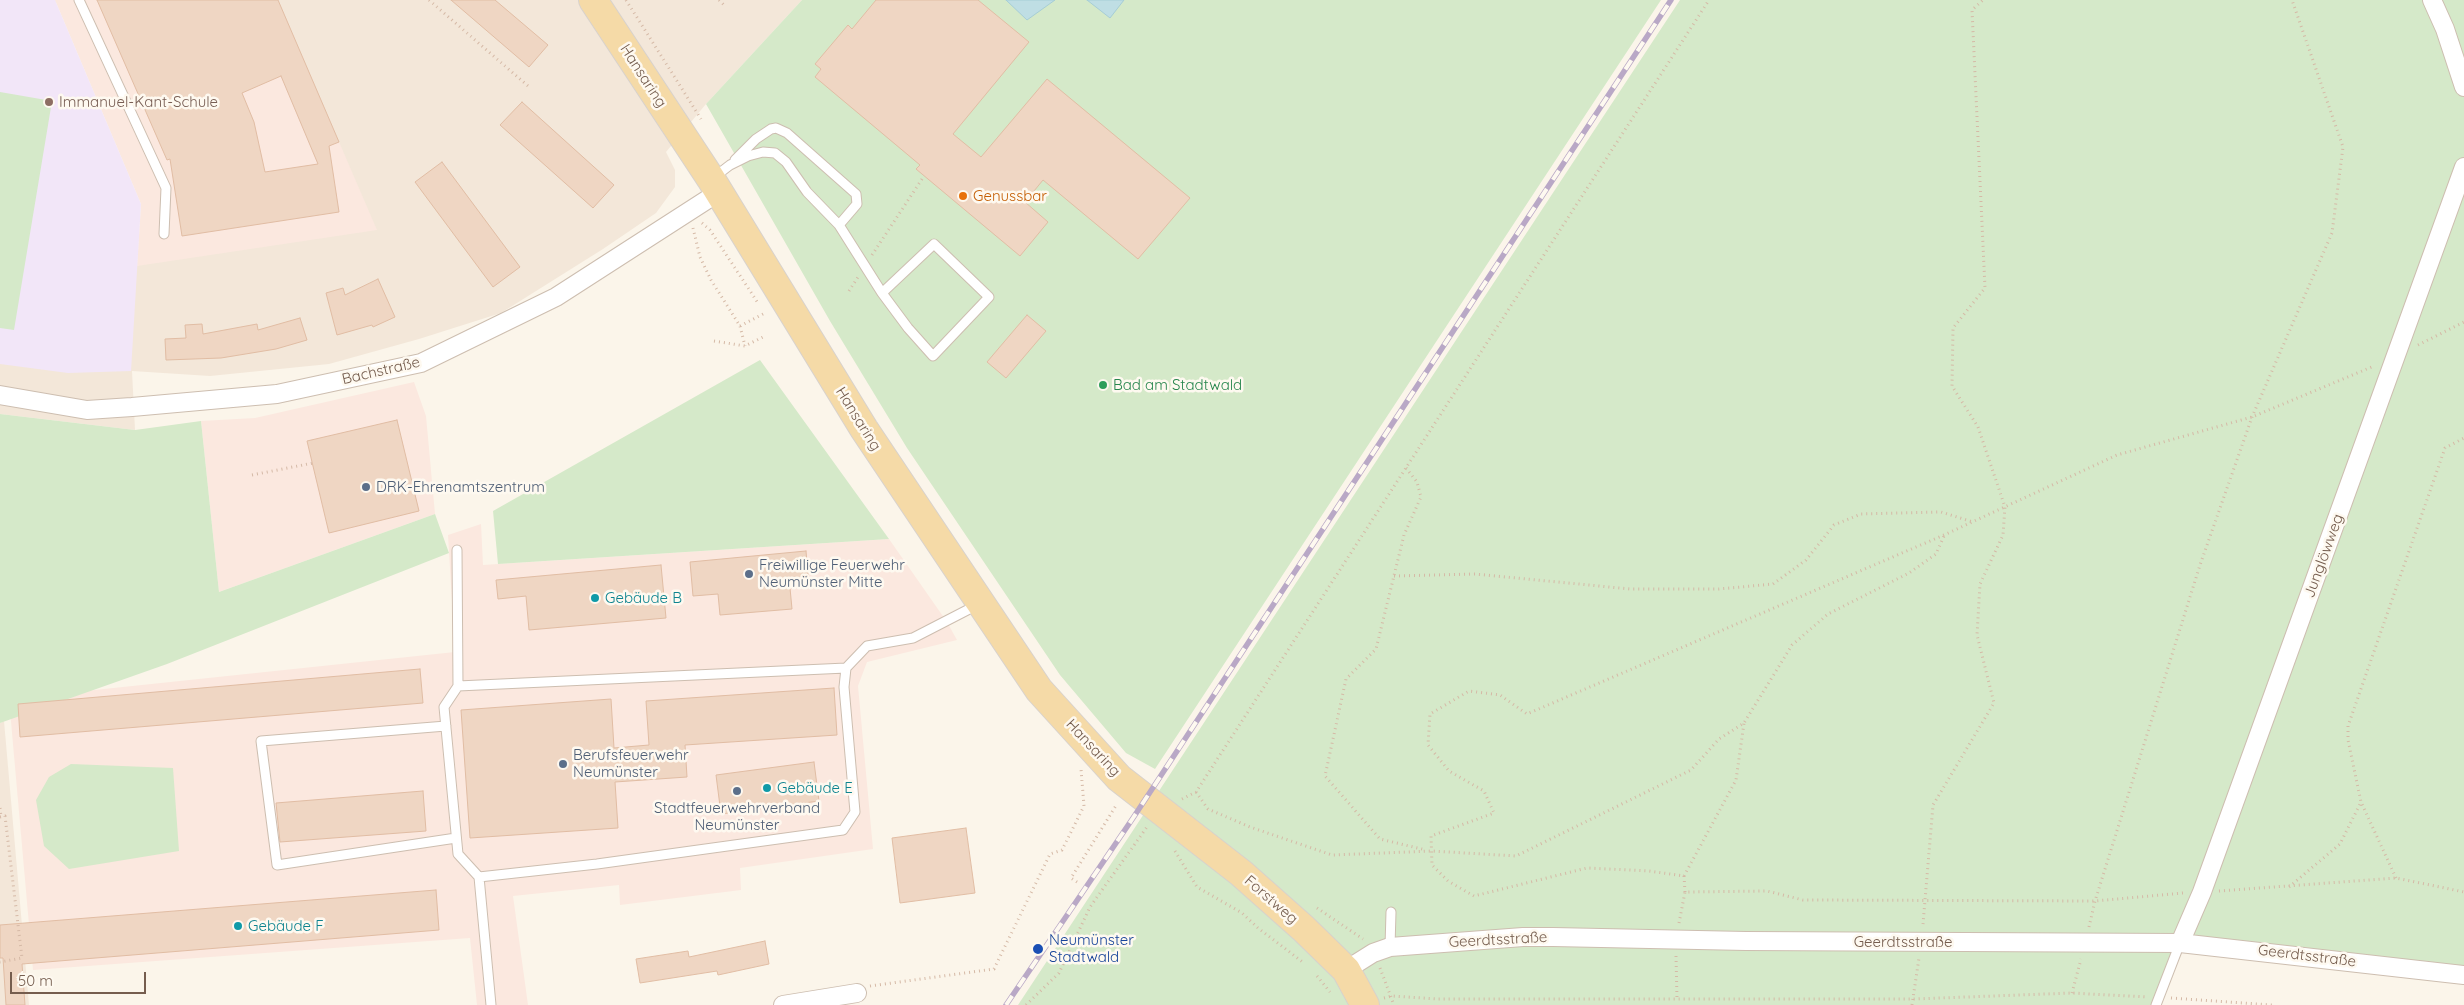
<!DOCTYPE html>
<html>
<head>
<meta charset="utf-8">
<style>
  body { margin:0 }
  #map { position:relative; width:2464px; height:1005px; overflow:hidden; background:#fbf5ea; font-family:Quicksand,sans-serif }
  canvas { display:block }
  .scale { position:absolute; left:10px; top:972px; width:136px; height:22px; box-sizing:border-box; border:2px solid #755d4e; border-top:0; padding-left:6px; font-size:15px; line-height:18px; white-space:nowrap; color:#755d4e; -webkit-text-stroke:4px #fef9f0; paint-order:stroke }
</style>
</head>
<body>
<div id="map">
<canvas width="2464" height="1005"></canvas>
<div class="scale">50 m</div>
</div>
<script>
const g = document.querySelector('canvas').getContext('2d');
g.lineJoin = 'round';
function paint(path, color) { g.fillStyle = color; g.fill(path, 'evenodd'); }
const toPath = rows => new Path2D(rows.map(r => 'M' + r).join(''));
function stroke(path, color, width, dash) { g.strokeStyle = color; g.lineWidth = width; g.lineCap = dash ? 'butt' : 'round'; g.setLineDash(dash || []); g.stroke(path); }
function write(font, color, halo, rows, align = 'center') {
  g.font = font + ' Quicksand,sans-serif'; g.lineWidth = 5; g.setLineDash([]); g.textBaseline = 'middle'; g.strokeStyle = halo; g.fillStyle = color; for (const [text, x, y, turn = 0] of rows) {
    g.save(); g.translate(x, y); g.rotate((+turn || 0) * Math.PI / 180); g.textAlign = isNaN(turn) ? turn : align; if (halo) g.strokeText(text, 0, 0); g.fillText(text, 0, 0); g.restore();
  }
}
paint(toPath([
  [0,0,55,0,138,266,278,0,802,0,706,104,666,152,675,170,675,187,656,213,603,249,501,313,419,339,329,364,210,376,132,371,135,430,0,414],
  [4,721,29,1005,0,1005,0,723]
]), '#f3e7d9');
paint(toPath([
  [55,0,278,0,377,230,137,266,141,204],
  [414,382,426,416,435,514,219,592,201,421,255,418],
  [481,524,483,565,889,539,947,622,957,640,867,662,858,686,873,849,740,868,741,890,620,905,619,885,513,896,528,1005,477,1005,470,938,33,970,9,699,455,652,448,535]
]), '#fbe8df');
paint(toPath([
  [0,0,55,0,141,204,131,371,68,373,0,364]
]), '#f2e6f8');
paint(toPath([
  [802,0,1661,0,1155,769,1126,753,1060,675,907,448,830,321,706,104],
  [1680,0,2464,0,2464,975,2180,943,2156,1005,1018,1005],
  [0,92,52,101,14,330,0,328],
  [760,360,889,539,498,564,493,511],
  [0,414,135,430,201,421,219,592,435,514,449,553,167,664,0,723],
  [71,764,173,768,179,851,69,869,44,846,36,800,49,777]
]), '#d5e9c9');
const water = toPath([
  [1006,0,1055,0,1027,20,1006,0],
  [1087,0,1124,0,1110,18,1087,0]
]);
paint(water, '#bfdee4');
stroke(water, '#a6cdd6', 1);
const building = toPath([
  [97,0,278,0,339,142,329,146,339,212,182,236,170,159,167,160,97,0],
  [281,76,318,164,265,172,254,122,242,93,281,76],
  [451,0,495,0,548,45,529,67,451,0],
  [876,0,978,0,1029,42,953,134,981,157,1047,79,1190,198,1138,259,1043,180,1025,202,1048,222,1020,256,916,169,920,165,815,77,821,69,815,64,848,25,852,29,876,0],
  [522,102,614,185,593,208,500,125,522,102],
  [442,162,520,267,493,287,415,182,442,162],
  [378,279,395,317,373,327,372,325,337,335,326,293,343,288,345,295,378,279],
  [1027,315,1046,331,1006,378,987,362,1027,315],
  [300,318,307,340,276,349,221,358,166,360,165,339,186,338,185,325,202,324,203,334,257,324,258,330,300,318],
  [397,420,419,511,329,533,307,441,397,420],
  [806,551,809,586,790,588,792,609,720,615,718,594,693,596,690,562,806,551],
  [661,565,666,618,529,630,526,596,498,599,496,580,661,565],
  [420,669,423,703,20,737,18,704,420,669],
  [834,688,837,735,685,745,687,777,615,782,618,828,470,838,461,710,611,699,614,748,649,745,646,701,834,688],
  [814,762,819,801,721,814,716,775,814,762],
  [423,791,426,831,280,842,276,803,423,791],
  [966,828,975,893,900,903,892,838,966,828],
  [436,890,439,930,22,964,25,1005,6,1005,3,958,0,958,0,925,436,890],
  [765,941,769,964,718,975,717,971,640,983,636,959,688,951,689,957,765,941]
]);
paint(building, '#efd6c3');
stroke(building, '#e1bda4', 1);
const lane = toPath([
  [79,0,166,188,164,234],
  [735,160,756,139,771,129,776,128,787,133,856,194,857,204,839,225],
  [713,178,730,165,748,156,763,152,775,153,786,162,807,192,839,225,882,293,934,244,989,297,933,356,908,328,882,293],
  [457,550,458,686,444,707,458,854,479,877,491,1005],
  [458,686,846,668,867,646,913,638,979,604],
  [446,726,261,741,277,865,456,838],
  [479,877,597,864,843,830,855,812,844,687,846,668],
  [1390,947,1391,912],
  [2156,1005,2180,943]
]);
const street = toPath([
  [2432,0,2445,29,2464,87],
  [0,395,87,410,132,407,277,394,421,363,556,297,719,192],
  [2180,943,2202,892,2464,167],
  [1346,970,1373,953,1390,947,1523,937,1553,937,1746,941,2180,943,2464,975],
  [783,1005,857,993]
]);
const primary = toPath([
  [593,0,711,179,864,429,1039,690,1119,778,1241,873,1304,929,1346,970,1365,1005]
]);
stroke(lane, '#cdbeb0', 11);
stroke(street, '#cdbeb0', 20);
stroke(primary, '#d8d2cd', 30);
stroke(toPath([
  [429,0,528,86],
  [626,0,701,119],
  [719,0,725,6],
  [702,223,710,230,758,303],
  [693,228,700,257,711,280,740,326,745,346],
  [872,255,924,176],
  [849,291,858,277],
  [740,326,765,313],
  [714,341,745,346,763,337],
  [2418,345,2464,322],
  [1406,468,1417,482,1421,497,1404,535,1376,649,1346,679,1325,776,1380,839,1426,850],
  [252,475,313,463],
  [1394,576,1475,574,1630,589,1719,589,1773,584,1806,560,1834,525,1861,514,1941,512,1973,522],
  [1196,792,1208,809,1250,827,1332,855,1432,851,1516,856,1691,770,1719,739,1744,723,1792,645,1828,614,1909,573,1936,554,1944,536],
  [1182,799,1196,792,1709,0],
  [0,808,1,817],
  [0,817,5,816,22,958,0,962],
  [1175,851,1197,887,1242,913,1258,928,1304,963],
  [1684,876,1736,780,1744,723],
  [2396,878,2361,802,2348,740,2348,726,2445,448,2464,438],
  [1077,882,1071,878,1117,804],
  [2289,887,2340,844,2361,802],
  [2219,891,2396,878,2464,892],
  [1685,892,1684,876,1649,871,1587,868,1474,896,1448,881,1432,865,1431,836,1494,813,1484,791,1449,771,1428,745,1430,714,1469,691,1500,695,1527,714,1944,535,2117,455,2252,417,2374,366],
  [1317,908,1363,939],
  [1679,923,1685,892,1767,891,1803,900,2095,901,2183,893],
  [1923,924,1933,805,1994,703,1977,635,1980,584,2003,535,2005,507,1978,427,1952,386,1953,328,1985,288,1972,10,1983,0],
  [2089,927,2095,901,2200,565,2252,417,2332,233,2343,147,2292,0],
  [1676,956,1677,999],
  [1380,968,1394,1005],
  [1317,976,1330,992],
  [870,986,994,969,1050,854,1062,850,1084,806,1081,769],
  [2072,993,2081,959],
  [1384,998,1392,996,1438,999,1914,999,2072,993,2147,997],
  [2171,998,2272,1005],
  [1026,1005,1059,973,1090,907,1147,827],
  [1912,1005,1919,958]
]), '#d5b9a6', 3, [1, 4]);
stroke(lane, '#fff', 9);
stroke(street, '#fff', 18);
stroke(primary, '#f5daa7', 28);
const rail = toPath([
  [1006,1005,1133,818,1671,0]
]);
stroke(rail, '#b9a8c6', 5.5);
stroke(rail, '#fef9f0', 4, [11]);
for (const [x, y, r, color] of [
  [49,102,5,"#8d6e63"],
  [963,196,5,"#e8710a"],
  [1103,385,5,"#2e9e5b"],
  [366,487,5,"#5c6f8a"],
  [749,574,5,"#5c6f8a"],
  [595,598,5,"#0f9aa8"],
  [563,764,5,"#5c6f8a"],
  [767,788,5,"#0f9aa8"],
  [737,791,5,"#5c6f8a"],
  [238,926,5,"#0f9aa8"],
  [1038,949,6,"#1a4fb4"]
]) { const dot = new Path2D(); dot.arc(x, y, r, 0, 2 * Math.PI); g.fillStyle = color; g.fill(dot); stroke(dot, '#fef9f0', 2); }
write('15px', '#755d4e', '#fef9f0', [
  ["Hansaring",643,76,57],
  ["Bachstraße",381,371,-13],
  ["Hansaring",858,419,58],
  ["Junglöwweg",2324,556,-70],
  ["Hansaring",1093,748,47],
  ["Forstweg",1271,900,41],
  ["Geerdtsstraße",1498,940,-3],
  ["Geerdtsstraße",1903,942],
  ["Geerdtsstraße",2307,956,7]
]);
write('15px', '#785e54', '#fef9f0', [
  ["Immanuel-Kant-Schule",59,102]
], 'left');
write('15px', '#c56008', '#fef9f0', [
  ["Genussbar",973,196]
], 'left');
write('15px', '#27864d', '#fef9f0', [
  ["Bad am Stadtwald",1113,385]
], 'left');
write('15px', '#4e5e75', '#fef9f0', [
  ["DRK-Ehrenamtszentrum",376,487],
  ["Freiwillige Feuerwehr",759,565],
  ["Neumünster Mitte",759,582],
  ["Berufsfeuerwehr",573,755],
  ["Neumünster",573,772],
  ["Stadtfeuerwehrverband",737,808,"center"],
  ["Neumünster",737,825,"center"]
], 'left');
write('15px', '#0d838f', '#fef9f0', [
  ["Gebäude B",605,598],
  ["Gebäude E",777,788],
  ["Gebäude F",248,926]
], 'left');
write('15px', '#164399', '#fef9f0', [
  ["Neumünster",1049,940],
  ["Stadtwald",1049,957]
], 'left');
</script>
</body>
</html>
